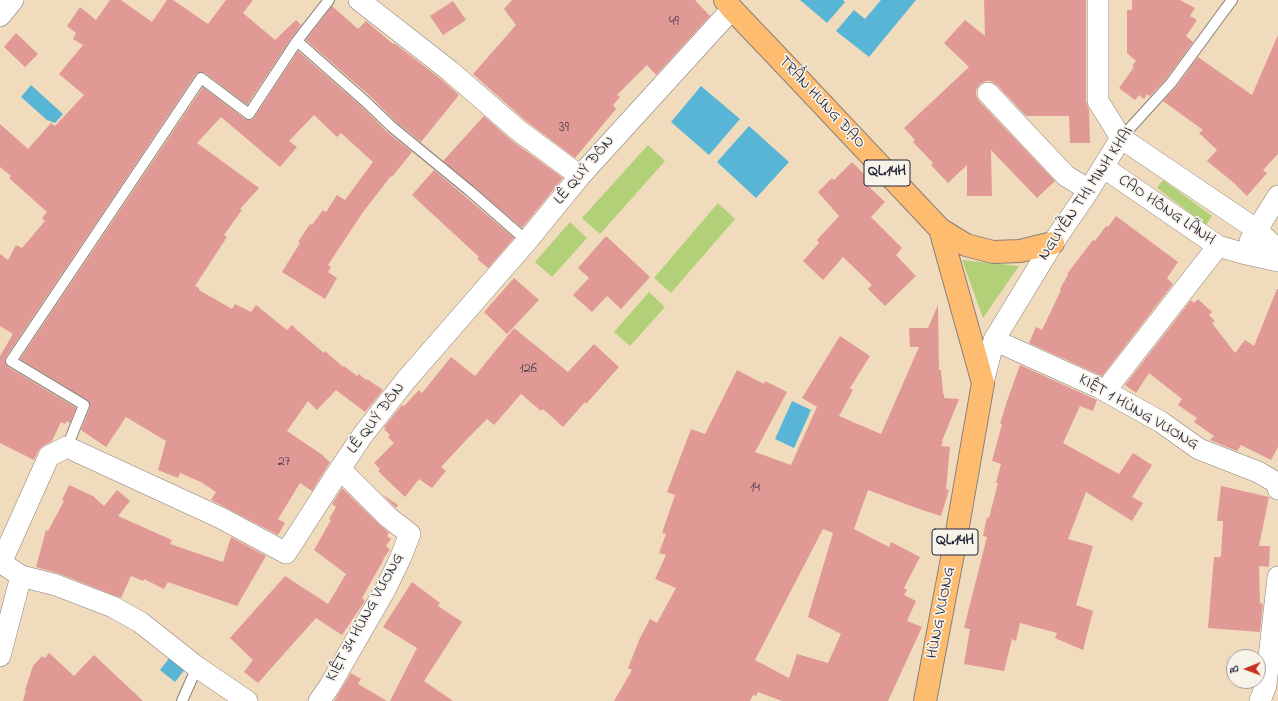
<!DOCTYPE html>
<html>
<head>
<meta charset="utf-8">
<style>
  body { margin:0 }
  #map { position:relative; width:1278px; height:701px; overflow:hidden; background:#f0dcbc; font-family:"Indie Flower",sans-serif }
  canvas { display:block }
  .north { position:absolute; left:1226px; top:649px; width:40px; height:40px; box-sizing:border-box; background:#f7f3e8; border:1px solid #a29fa3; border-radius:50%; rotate:269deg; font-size:11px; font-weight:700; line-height:16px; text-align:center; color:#22223b }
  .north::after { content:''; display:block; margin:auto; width:14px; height:18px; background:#c8321e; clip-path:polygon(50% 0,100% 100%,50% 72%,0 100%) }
</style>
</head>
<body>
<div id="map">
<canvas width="1278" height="701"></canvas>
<div class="north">B</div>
</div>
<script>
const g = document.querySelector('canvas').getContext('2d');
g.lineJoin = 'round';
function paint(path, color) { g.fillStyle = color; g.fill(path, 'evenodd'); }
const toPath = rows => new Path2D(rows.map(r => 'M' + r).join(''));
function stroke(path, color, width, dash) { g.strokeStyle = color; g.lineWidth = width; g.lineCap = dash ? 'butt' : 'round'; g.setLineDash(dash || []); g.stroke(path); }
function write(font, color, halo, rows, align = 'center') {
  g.font = font + ' "Indie Flower",sans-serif'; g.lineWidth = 3.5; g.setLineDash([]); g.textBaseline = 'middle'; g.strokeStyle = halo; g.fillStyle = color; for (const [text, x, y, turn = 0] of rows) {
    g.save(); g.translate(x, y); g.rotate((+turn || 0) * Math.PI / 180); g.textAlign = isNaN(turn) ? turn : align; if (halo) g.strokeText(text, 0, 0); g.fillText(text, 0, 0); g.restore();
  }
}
paint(toPath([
  [648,145,665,161,600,234,582,218],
  [1163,180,1212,216,1206,225,1157,188],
  [718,203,735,219,671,293,654,278],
  [570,222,587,238,552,277,535,262],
  [962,260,1019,266,983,318],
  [649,292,665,307,630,346,614,332]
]), '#b1d077');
paint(toPath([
  [800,0,843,0,845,2,827,23],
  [881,0,916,0,869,57,836,31,854,10,865,19],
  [31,85,63,114,55,123,47,120,21,97],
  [701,86,740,119,709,155,671,122],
  [749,126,789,162,756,198,717,162],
  [792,401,811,410,794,448,775,439],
  [170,657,185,669,175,682,160,670]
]), '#58b5d6');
paint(toPath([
  [110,0,121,0,152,22,167,0,173,0,208,24,226,0,253,0,243,13,275,40,296,20,301,25,292,37,247,105,205,73,201,72,196,74,6,357,5,361,8,367,76,408,70,423,67,421,65,424,61,422,52,441,43,446,38,451,34,460,0,443,0,356,13,334,0,326,0,254,8,260,16,245,22,248,45,221,42,218,47,212,9,178,11,176,0,167,0,124,28,149,51,123,55,126,84,95,59,74,83,45,73,39,76,33,67,26,80,7,96,20],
  [512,0,695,0,710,16,656,75,647,65,617,95,620,97,613,105,616,109,575,158,526,121,473,74,516,25,504,9],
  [984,0,1086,0,1086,101,1089,110,1090,143,1070,143,1069,116,1026,116,997,85,991,81,986,81,980,84,976,90,976,96,979,101,1055,181,1037,198,991,150,992,196,967,196,967,165,948,183,931,165,933,163,913,142,915,140,904,128,969,67,944,43,965,20,985,36],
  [1132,0,1180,0,1195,8,1190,16,1197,20,1186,36,1193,42,1166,79,1150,96,1147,94,1144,99,1139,95,1135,100,1119,88,1134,67,1132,66,1136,61,1127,53,1127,10,1132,10],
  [453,1,466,20,443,35,430,16],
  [332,6,358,29,366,21,393,44,394,43,442,80,459,95,421,142,396,122,371,97,306,40],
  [16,33,38,54,25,67,4,47],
  [1278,35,1278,154,1263,170,1267,173,1247,196,1234,183,1207,161,1217,150,1199,133,1203,130,1163,101,1176,87,1198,57,1252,95],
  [298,51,362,107,387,132,412,152,392,177,391,176,363,212,328,265,331,267,328,272,337,278,325,299,282,272,300,243,298,242,310,224,312,225,323,210,326,212,337,195,345,200,373,162,341,133,337,137,314,115,289,141,297,147,280,167,221,117,197,143,259,188,240,209,242,210,224,235,227,237,195,286,199,288,199,290,232,309,235,304,251,312,256,305,287,330,292,325,298,331,324,353,325,351,343,367,344,366,357,376,359,374,366,380,367,379,383,390,365,412,336,390,317,410,308,401,287,431,324,456,324,457,330,462,312,491,300,483,278,519,285,523,278,535,211,500,216,492,201,482,180,473,178,478,158,470,166,441,126,417,106,447,81,430,90,407,89,401,20,359,203,87,245,119,251,120,254,118],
  [484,116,511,140,563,178,522,228,443,161],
  [852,162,868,178,870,182,867,185,885,202,871,217,902,248,896,255,916,276,885,306,868,289,872,285,843,257,823,280,803,261,819,243,817,240,839,216,818,192,832,178,834,180],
  [434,170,514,238,488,268,477,259,479,257,412,195],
  [1116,216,1178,262,1167,278,1173,284,1102,376,1029,343,1036,327,1042,330,1061,290,1060,289,1068,275,1067,274,1093,240,1095,241,1106,226,1108,227],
  [606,236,650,277,621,309,607,296,592,312,573,295,589,278,578,268],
  [514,278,539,300,507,334,484,312],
  [1277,289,1278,289,1278,447,1271,460,1241,445,1237,451,1210,440,1214,436,1194,422,1197,418,1178,405,1182,399,1149,373,1136,393,1125,385,1191,300,1194,303,1198,299,1212,312,1209,315,1215,321,1212,323,1235,353,1245,340,1254,346],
  [938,305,939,370,941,370,943,394,944,394,944,398,959,399,942,441,943,442,941,446,950,447,946,489,949,490,941,516,922,510,868,490,854,529,889,547,891,542,920,557,904,588,907,590,904,595,916,601,907,621,922,627,888,701,782,701,758,692,756,696,753,695,750,701,614,701,632,670,628,668,640,638,650,619,657,623,676,588,655,579,666,555,659,553,666,534,662,533,675,495,667,492,691,429,705,434,737,370,764,384,765,381,787,392,755,452,791,465,817,407,802,398,840,336,870,356,850,388,853,390,839,416,881,434,919,347,910,347,909,328,928,328],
  [823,529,833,533,808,617,841,634,828,663,797,654,789,678,755,660],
  [514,328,568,372,594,344,619,367,586,404,585,402,563,427,543,409,541,411,521,394,494,425,487,419,469,437,441,467,446,471,432,488,419,479,405,497,378,471,380,469,374,463,394,443,388,437,390,435,384,429,386,428,384,427,402,405,404,406,419,390,422,393,451,357,475,376],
  [1020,365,1097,400,1093,411,1080,406,1063,443,1119,474,1133,453,1152,465,1132,497,1143,503,1132,521,1086,492,1068,539,1093,546,1076,605,1093,611,1083,650,1055,638,1057,633,1020,623,1016,641,1012,639,1004,671,964,664,970,629,964,628,987,537,983,536,987,517,989,518,998,483,996,483,1001,464,992,461,1002,424,1000,424,1007,401],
  [69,485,93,496,104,506,117,490,130,501,118,516,172,540,170,544,223,562,231,537,266,556,237,606,168,582,164,589,144,579,143,581,131,576,121,598,60,574,36,567,46,530,48,531,64,501,62,500],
  [1221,486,1269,497,1259,546,1270,546,1269,567,1259,566,1260,604,1263,603,1260,632,1208,628,1214,557,1221,557,1223,521,1217,521],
  [342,488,380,525,389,533,387,536,391,539,386,546,390,550,383,559,384,559,362,598,365,601,342,635,316,618,258,683,244,672,253,660,230,638,285,576,328,604,346,574,314,550,331,520,329,519,336,507,332,504],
  [382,494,398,505,396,508],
  [412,582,440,603,438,606,462,622,424,681,453,701,390,701,417,648,383,627],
  [49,653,74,676,94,655,143,701,23,701,26,690,25,690,33,666,42,656,45,658],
  [351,673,361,679,358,684,387,701,334,701]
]), '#e09995');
const lane = toPath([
  [297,41,366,102,392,127,470,191,527,241],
  [1121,138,1171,83,1232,0],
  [67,447,84,405,11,361,201,78,249,114,297,41,329,0],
  [182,701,197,667]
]);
const street = toPath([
  [359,0,450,71,518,130,580,176],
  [1098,0,1098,101,1121,138,1257,230,1278,250],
  [0,16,13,0],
  [988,93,1066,176,1089,190],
  [1103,167,1218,246,1242,253,1278,261],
  [1250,241,1278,196],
  [994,340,1098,387,1161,422,1199,449,1258,472,1277,483,1278,489],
  [983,383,994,340,1053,243,1089,190,1121,138],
  [1105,391,1218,246],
  [0,562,21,576,56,585,113,607,140,622,197,667,247,701],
  [1,563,49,456,67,447,221,518,286,553,340,469,362,436,406,380,527,241,580,176,732,9],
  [0,656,21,576],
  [319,701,329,687,385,590,400,559,410,534,388,517,340,469],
  [1260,701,1266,685,1278,577]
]);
const primary = toPath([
  [725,0,732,9,792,72,940,229,983,383,955,543,925,701],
  [940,229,966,245,993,252,1020,251,1053,243]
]);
stroke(lane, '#897f7c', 12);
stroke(street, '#897f7c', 22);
stroke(primary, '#897f7c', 24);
stroke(lane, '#fff', 10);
stroke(street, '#fff', 21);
stroke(primary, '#febc70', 22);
write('14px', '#524052', null, [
  ["49",674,23],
  ["39",564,129],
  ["126",528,370],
  ["27",284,463],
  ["14",755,489]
]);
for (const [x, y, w] of [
  [887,173,46],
  [955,542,46]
]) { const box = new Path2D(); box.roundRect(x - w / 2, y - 13, w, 26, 3); g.fillStyle = '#f7f3e8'; g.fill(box); stroke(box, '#22223b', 1); }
write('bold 15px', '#22223b', null, [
  ["QL.14H",887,173],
  ["QL.14H",955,542]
]);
write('16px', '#22223b', '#f7f3e8', [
  ["TRẦN HƯNG ĐẠO",821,103,47],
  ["LÊ QUÝ ĐÔN",585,171,-50],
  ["NGUYỄN THỊ MINH KHAI",1087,194,-56],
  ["CAO HỒNG LÃNH",1166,211,34],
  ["KIỆT 1 HÙNG VƯƠNG",1138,413,30],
  ["LÊ QUÝ ĐÔN",377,419,-53],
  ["HÙNG VƯƠNG",942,613,-79],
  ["KIỆT 34 HÙNG VƯƠNG",366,618,-61]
]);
</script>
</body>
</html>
